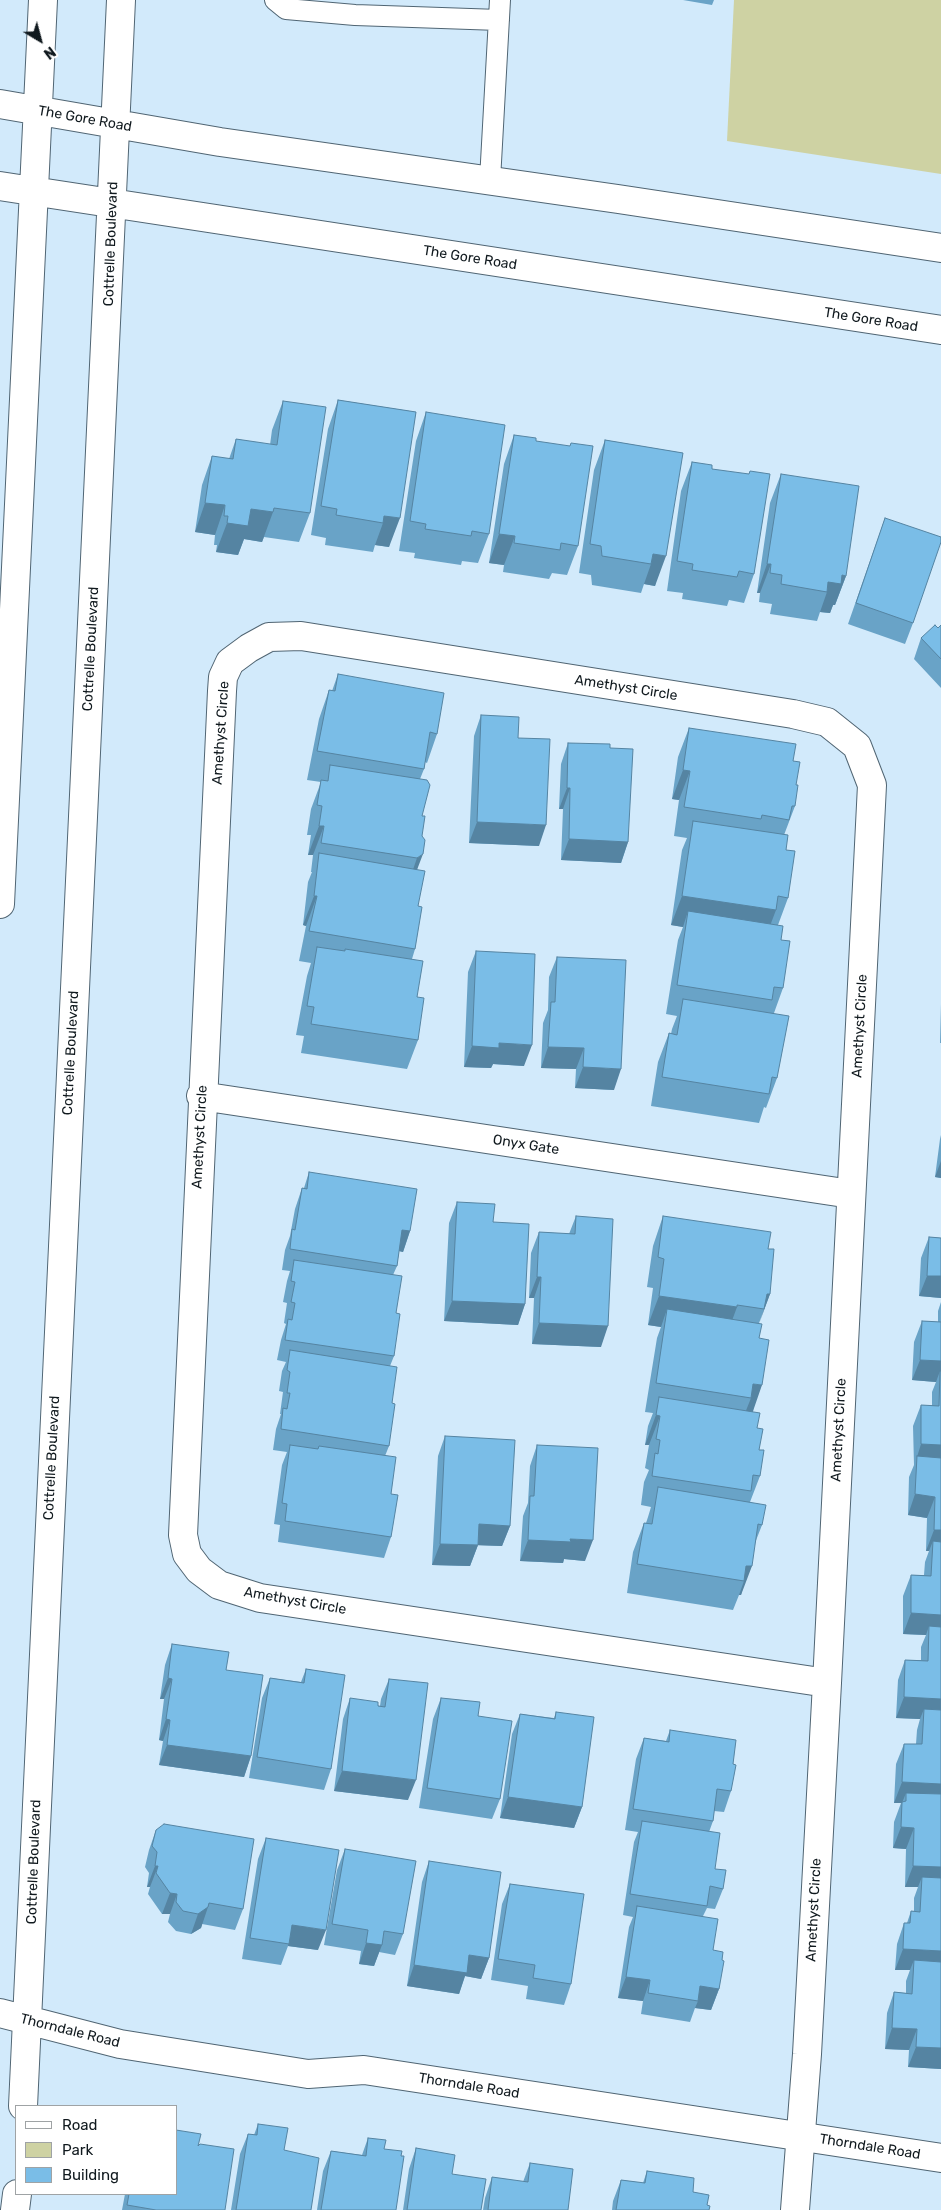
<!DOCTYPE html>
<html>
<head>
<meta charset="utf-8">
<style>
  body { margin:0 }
  #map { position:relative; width:941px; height:2210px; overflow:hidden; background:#d2eafb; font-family:Rubik,sans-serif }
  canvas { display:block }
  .legend { position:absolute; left:15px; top:2105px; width:162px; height:90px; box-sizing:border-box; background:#fff; border:1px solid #9fa3a5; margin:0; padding:6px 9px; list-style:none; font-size:15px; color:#10191e }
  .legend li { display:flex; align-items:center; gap:10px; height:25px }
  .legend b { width:25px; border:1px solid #9fa3a5 }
  .north { position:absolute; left:15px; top:15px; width:50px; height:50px; -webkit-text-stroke:4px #fff; paint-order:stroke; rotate:143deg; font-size:14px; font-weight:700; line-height:20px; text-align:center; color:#10191e }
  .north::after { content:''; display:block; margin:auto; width:18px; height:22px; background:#10191e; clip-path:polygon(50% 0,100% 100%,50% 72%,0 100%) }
</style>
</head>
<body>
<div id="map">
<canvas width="941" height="2210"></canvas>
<ul class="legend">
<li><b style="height:6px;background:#fff"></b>Road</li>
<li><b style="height:14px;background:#ced2a3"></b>Park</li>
<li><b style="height:14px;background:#7abde7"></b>Building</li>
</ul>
<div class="north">N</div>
</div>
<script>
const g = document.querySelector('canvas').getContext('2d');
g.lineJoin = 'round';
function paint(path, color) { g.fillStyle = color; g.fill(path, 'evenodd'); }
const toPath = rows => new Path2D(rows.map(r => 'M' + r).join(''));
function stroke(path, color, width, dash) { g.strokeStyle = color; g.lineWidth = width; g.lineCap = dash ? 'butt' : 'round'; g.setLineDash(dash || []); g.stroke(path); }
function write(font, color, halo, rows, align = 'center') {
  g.font = font + ' Rubik,sans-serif'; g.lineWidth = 4.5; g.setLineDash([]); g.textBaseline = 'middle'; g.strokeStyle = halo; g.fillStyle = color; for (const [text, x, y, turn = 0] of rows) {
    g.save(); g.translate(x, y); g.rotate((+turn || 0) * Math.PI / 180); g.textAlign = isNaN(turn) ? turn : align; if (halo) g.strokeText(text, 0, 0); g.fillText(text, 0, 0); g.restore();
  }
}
paint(toPath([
  [734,0,941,0,941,174,727,141]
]), '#ced2a3');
const lane = toPath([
  [275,0,286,9,355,15,499,20],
  [490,180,500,0]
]);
const street = toPath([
  [201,1096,851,1194],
  [795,2210,807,2054,827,1683,872,785,857,746,827,722,793,714,301,636,269,637,249,648,230,662,223,677,222,691,183,1535,187,1554,199,1570,219,1585,260,1598,827,1683]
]);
const secondary = toPath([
  [0,104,220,142,618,199,941,248],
  [0,186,941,330],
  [0,904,43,0],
  [0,2013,120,2044,308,2074,364,2070,941,2158],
  [23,2106,121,0],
  [15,2210,17,2194]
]);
stroke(lane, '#506573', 22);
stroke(street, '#506573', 30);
stroke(secondary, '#506573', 30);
stroke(lane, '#fff', 20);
stroke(street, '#fff', 28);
stroke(secondary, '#fff', 28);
paint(toPath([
  [683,0,714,0,712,5],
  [338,400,416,412,389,547,375,545,373,552,325,545,326,538,311,535,328,429],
  [283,401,310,513,299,542,264,537,262,542,244,539,238,555,216,552,217,545,214,545,215,535,195,532,202,485,212,456,229,459,236,439,270,445,272,430],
  [426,412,489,534,478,563,462,561,461,565,414,558,415,553,399,551,416,441],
  [514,435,536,441,578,546,567,575,552,573,549,579,503,572,504,565,489,563,504,464],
  [605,440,683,453,655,586,644,584,641,593,592,585,591,575,579,573,594,470],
  [692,462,712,469,754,574,744,603,729,600,727,606,682,599,683,593,667,591,681,491],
  [781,474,846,576,835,605,833,605,830,613,820,612,817,621,770,614,772,604,759,602,760,593,757,593,770,503],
  [885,518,913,623,905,644,848,624],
  [941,625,941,688,914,659,921,638,938,628],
  [338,674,437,734,427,763,425,762,424,769,420,779,422,816,417,870,418,906,415,949,412,959,417,997,418,1040,407,1069,301,1053,304,1036,296,1035,307,976,311,963,299,961,306,926,303,925,308,882,312,872,311,872,313,855,308,855,311,835,307,835,311,809,321,782,307,780,319,719,329,690,332,691],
  [481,715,539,846,469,843,474,736],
  [689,728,793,761,796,785,795,806,784,835,786,850,788,898,778,925,781,940,783,988,774,1013,777,1078,766,1108,764,1107,759,1123,651,1106,658,1062,669,1033,671,1034,672,1029,677,1016,666,1014,678,940,683,927,671,925,682,850,687,838,674,836,679,800,672,799,678,757],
  [568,743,610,748,628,842,621,863,561,860,563,809,559,809,561,764],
  [476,951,524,1066,493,1064,491,1068,464,1067,468,972],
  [557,957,614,1090,575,1088,576,1069,541,1068,543,1023,548,1010,549,977],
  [941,1004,941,1043,940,1043],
  [941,1135,941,1178,935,1177,940,1139],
  [309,1172,410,1231,403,1252,399,1251,397,1266,393,1275,396,1313,394,1356,390,1366,392,1403,389,1446,385,1456,391,1494,391,1537,384,1558,278,1542,280,1525,274,1524,282,1465,287,1452,273,1450,276,1429,281,1414,280,1414,283,1392,279,1391,282,1371,286,1362,277,1360,281,1340,286,1324,284,1323,287,1303,283,1302,287,1281,290,1271,282,1270,285,1250,290,1236,295,1209,302,1188,304,1188],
  [457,1202,493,1222,525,1304,518,1325,444,1321,449,1223],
  [576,1216,601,1347,532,1344,534,1298,529,1298,531,1253,539,1232,569,1234],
  [663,1216,768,1249,770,1294,759,1323,759,1338,753,1412,757,1428,759,1450,760,1476,750,1502,762,1525,755,1543,741,1595,739,1595,733,1610,627,1593,633,1552,644,1523,646,1523,648,1517,651,1507,641,1505,644,1482,649,1470,645,1468,649,1445,645,1445,648,1426,653,1413,645,1412,657,1338,661,1327,648,1325,653,1288,647,1287,653,1246],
  [929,1237,941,1238,941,1298,919,1296,921,1258],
  [941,1302,941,2069,908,2067,909,2050,885,2049,887,2013,894,1992,906,1993,906,1981,910,1970,895,1970,897,1944,904,1923,907,1923,911,1911,914,1911,914,1898,918,1887,905,1887,906,1849,893,1848,894,1822,901,1803,894,1803,896,1764,904,1744,916,1744,917,1730,920,1719,896,1718,898,1680,905,1660,921,1660,921,1647,926,1635,903,1634,903,1596,911,1575,924,1575,925,1562,929,1551,926,1551,927,1518,908,1515,909,1477,914,1465,913,1426,921,1405,932,1406,932,1392,936,1382,912,1380,914,1342,922,1321,938,1322,938,1311],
  [445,1436,510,1526,502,1546,478,1545,470,1566,432,1565,438,1456],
  [537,1445,585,1561,564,1559,563,1563,520,1561,523,1516,528,1503,530,1466],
  [172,1644,226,1670,251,1756,244,1777,159,1765,163,1741,159,1740,164,1699,160,1699,165,1665],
  [306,1669,331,1769,324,1790,249,1778,262,1698,270,1678,301,1682],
  [389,1679,408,1800,334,1791,343,1719,350,1698,380,1706,381,1699],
  [441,1698,478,1716,500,1799,492,1819,419,1808,433,1719],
  [556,1712,582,1807,574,1828,500,1818,512,1734,520,1714,554,1718],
  [670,1730,733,1764,731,1791,724,1812,714,1811,713,1821,709,1832,715,1869,723,1889,715,1909,707,1908,703,1916,713,1950,722,1960,719,1989,711,2010,695,2008,690,2022,641,2014,643,2001,618,1998,629,1927,633,1917,623,1915,634,1842,638,1832,625,1830,636,1759,644,1738,666,1741],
  [156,1830,243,1909,235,1930,202,1924,201,1928,191,1934,176,1931,168,1922,170,1914,162,1914,148,1894,150,1887,147,1887,149,1873,145,1867,149,1850],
  [266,1838,318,1950,288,1946,281,1965,242,1959,258,1859],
  [345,1849,403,1934,395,1955,379,1952,374,1966,359,1964,361,1951,324,1945,337,1870],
  [429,1861,489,1958,481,1979,465,1976,459,1994,407,1986,422,1882],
  [510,1884,571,1984,564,2005,526,1999,528,1986,491,1980,502,1904],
  [258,2124,284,2150,311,2210,231,2210,240,2154,248,2134,254,2135],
  [368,2138,384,2149,396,2210,317,2210,323,2171,331,2151,362,2155],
  [198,2146,225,2210,122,2210,125,2194,176,2194],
  [416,2148,452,2174,481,2210,403,2210,409,2169],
  [530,2163,568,2210,483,2210,485,2198,492,2177,523,2182],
  [647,2171,693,2192,707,2205,709,2210,612,2210,613,2201,621,2180,643,2183]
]), '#69a3c7');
paint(toPath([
  [205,503,225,505,215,535,195,532],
  [251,509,273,512,262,542,244,539,238,555,216,552,227,523],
  [384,516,400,518,389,547,375,545,383,523],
  [499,534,515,536,504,565,489,563],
  [653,554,666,556,655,586,644,584,651,564],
  [767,564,771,564,760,593,757,593],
  [842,575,846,576,835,605,833,605,830,613,820,612,827,592,828,582],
  [683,770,690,771,679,800,672,799],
  [567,788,570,788,563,809,559,809],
  [477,822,546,825,539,846,469,843],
  [319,826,324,826,313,855,308,855],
  [569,839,628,842,621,863,561,860],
  [423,854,412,883,407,887,417,858],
  [314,896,317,896,306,926,303,925],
  [682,896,776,910,765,939,688,911,683,927,671,925],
  [499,1043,532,1045,524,1066,493,1064,491,1068,464,1067,472,1046],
  [548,1047,584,1048,576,1069,541,1068],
  [583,1067,621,1069,614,1090,575,1088],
  [941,1161,941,1178,935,1177],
  [402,1230,410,1231,403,1252,395,1250],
  [927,1276,941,1276,941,1298,919,1296],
  [537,1277,541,1277,534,1298,529,1298],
  [767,1294,770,1294,759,1324,764,1309],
  [659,1296,737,1307,726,1337,667,1309,661,1327,648,1325],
  [452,1301,525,1304,518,1325,444,1321],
  [539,1323,608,1326,601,1347,532,1344],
  [920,1360,941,1361,941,1382,940,1371,936,1382,912,1380],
  [753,1384,762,1385,752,1414,745,1413,751,1398],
  [656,1415,660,1416,649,1445,645,1445],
  [921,1444,941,1445,941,1467,917,1457],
  [915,1494,935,1497,927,1518,908,1515],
  [479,1524,510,1526,502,1546,471,1545],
  [934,1530,941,1530,941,1552,933,1541,929,1551,926,1551],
  [570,1539,593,1540,585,1561,564,1559,563,1563,520,1561,528,1540],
  [440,1544,478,1545,470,1566,432,1565],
  [746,1566,752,1566,741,1595,739,1595,744,1581],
  [911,1613,941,1615,941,1636,929,1626,926,1635,903,1634],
  [168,1678,172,1679,164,1699,160,1699],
  [904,1697,941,1699,941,1721,924,1709,920,1719,896,1718],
  [166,1719,170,1720,163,1741,159,1740],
  [167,1745,251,1756,244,1777,159,1765],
  [342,1771,416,1780,408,1800,334,1791],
  [902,1782,941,1784,941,1805,906,1801,906,1793,902,1803,894,1803],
  [508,1797,582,1807,574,1828,500,1818],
  [901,1827,914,1828,906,1849,893,1848],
  [155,1866,158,1866,150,1887,147,1887],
  [913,1866,941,1867,941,1888,922,1877,918,1887,905,1887],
  [170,1893,177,1894,170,1914,162,1914],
  [208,1907,201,1928,191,1934,198,1914],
  [292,1925,326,1930,318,1950,288,1946],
  [366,1943,382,1945,374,1966,359,1964],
  [903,1949,941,1951,941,1972,914,1960,910,1970,895,1970],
  [469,1955,489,1958,481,1979,465,1976,459,1994,407,1986,414,1965],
  [626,1977,650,1980,643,2001,618,1998],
  [700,1986,719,1989,711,2010,695,2008,698,2001],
  [892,2028,917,2029,909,2050,885,2049],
  [916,2047,941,2048,941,2069,908,2067]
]), '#5584a2');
const building = toPath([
  [338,400,416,412,400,518,384,516,383,523,336,515,337,509,321,506,338,400],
  [283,401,326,407,310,513,274,508,273,512,251,509,248,526,227,523,228,516,224,516,225,505,205,503,212,456,233,459,236,439,277,445,283,401],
  [426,412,505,425,489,534,472,531,471,536,425,529,426,524,410,521,426,412],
  [514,435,536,438,536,441,570,446,571,443,593,446,578,546,561,543,560,550,514,543,515,536,499,534,514,435],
  [605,440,683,453,666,556,653,554,651,564,602,556,601,546,590,544,605,440],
  [692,462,712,465,712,469,749,474,750,471,770,474,754,574,739,571,737,577,692,570,693,564,677,561,692,462],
  [781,474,859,486,846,576,842,575,841,584,828,582,827,592,781,584,782,575,770,573,771,564,767,564,781,474],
  [885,518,941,537,941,542,913,623,856,603,885,518],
  [935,625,938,628,941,625,941,659,921,638,935,625],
  [338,674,444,693,437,734,430,732,424,769,317,751,329,690,335,691,338,674],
  [481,715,519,717,518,738,550,739,546,825,477,822,481,715],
  [689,728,796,744,793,761,800,762,796,785,798,785,795,806,792,806,789,820,762,815,761,819,684,807,690,771,683,770,689,728],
  [568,743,610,744,610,748,633,749,628,842,569,839,570,788,567,788,568,743],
  [330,765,427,780,430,785,422,816,425,816,422,836,425,840,423,854,417,858,321,843,324,826,319,826,322,806,317,805,321,780,328,781,330,765],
  [693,821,788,835,786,850,795,851,788,898,778,896,776,910,682,896,693,821],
  [319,853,425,871,418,906,422,907,415,949,309,931,317,896,314,896,319,853],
  [688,911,783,926,781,940,790,941,783,988,774,987,772,1000,677,985,688,911],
  [317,947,345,951,345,949,423,961,417,997,424,998,418,1040,311,1024,314,1007,307,1006,317,947],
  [476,951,535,954,532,1045,499,1043,499,1048,472,1046,476,951],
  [557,957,626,960,621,1069,583,1067,584,1048,548,1047,551,1002,555,1002,557,957],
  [683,999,789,1016,777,1078,772,1077,769,1094,662,1077,669,1033,677,1035,683,999],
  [309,1172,417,1189,410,1231,402,1230,397,1266,290,1249,292,1229,295,1230,302,1188,307,1189,309,1172],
  [457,1202,495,1204,493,1222,529,1224,525,1304,452,1301,457,1202],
  [576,1216,613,1219,608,1326,539,1323,541,1277,537,1277,539,1232,575,1234,576,1216],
  [663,1216,771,1232,768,1249,774,1249,770,1294,767,1294,764,1309,737,1305,737,1307,659,1296,664,1259,658,1257,663,1216],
  [929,1237,941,1238,941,1276,927,1276,929,1237],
  [294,1260,402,1276,396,1313,400,1314,394,1356,285,1340,288,1319,292,1320,295,1303,291,1302,295,1282,291,1281,294,1260],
  [667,1309,762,1324,759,1338,769,1340,762,1385,753,1384,751,1398,656,1383,667,1309],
  [922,1321,941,1322,941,1361,920,1360,922,1321],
  [290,1350,397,1367,392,1403,395,1404,389,1446,281,1429,283,1408,287,1409,290,1393,287,1393,290,1372,287,1370,290,1350],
  [940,1371,941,1371,941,1445,921,1444,921,1405,939,1406,940,1371],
  [659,1397,760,1413,757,1428,763,1429,759,1450,764,1450,760,1476,753,1475,751,1491,652,1476,655,1453,658,1454,660,1440,656,1439,660,1416,656,1415,659,1397],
  [445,1436,515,1440,510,1526,479,1524,478,1545,440,1544,445,1436],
  [290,1445,318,1449,319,1446,396,1457,391,1494,398,1495,391,1537,285,1521,287,1504,282,1503,290,1445],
  [537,1445,598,1448,593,1540,570,1539,571,1542,528,1540,530,1496,534,1496,537,1445],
  [917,1456,941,1458,941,1530,934,1530,935,1497,915,1494,917,1456],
  [658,1487,766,1505,762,1525,758,1524,752,1566,746,1566,744,1581,637,1564,644,1523,652,1524,658,1487],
  [933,1541,941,1542,941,1615,911,1613,911,1575,931,1576,933,1541],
  [929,1626,941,1627,941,1699,904,1697,905,1660,928,1661,929,1626],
  [172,1644,229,1652,226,1670,263,1675,251,1756,167,1745,170,1720,166,1719,172,1679,168,1678,172,1644],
  [306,1669,345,1675,331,1769,257,1757,270,1678,304,1683,306,1669],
  [389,1679,428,1683,416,1780,342,1771,350,1698,378,1702,378,1706,385,1707,389,1679],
  [441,1698,480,1702,478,1716,512,1721,500,1799,427,1788,441,1698],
  [924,1709,941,1710,941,1784,902,1782,904,1744,922,1744,924,1709],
  [556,1712,594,1717,582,1807,508,1797,520,1714,555,1719,556,1712],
  [670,1730,736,1740,733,1764,736,1765,731,1791,717,1789,713,1821,633,1809,644,1738,669,1742,670,1730],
  [906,1793,941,1794,941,1867,913,1866,914,1828,901,1827,902,1802,906,1801,906,1793],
  [642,1821,720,1833,715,1869,726,1870,723,1889,710,1886,707,1906,630,1894,642,1821],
  [164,1824,254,1839,243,1909,209,1903,208,1907,198,1914,183,1911,176,1902,177,1894,170,1893,156,1873,158,1866,155,1866,157,1852,152,1846,156,1830,164,1824],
  [266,1838,339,1850,326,1930,292,1925,289,1944,250,1938,266,1838],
  [345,1849,416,1861,403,1934,384,1931,382,1945,366,1943,368,1930,332,1924,345,1849],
  [429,1861,501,1872,489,1958,469,1955,467,1973,414,1965,429,1861],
  [922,1877,941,1878,941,1951,903,1949,904,1923,910,1923,911,1911,920,1912,922,1877],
  [510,1884,584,1894,571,1984,533,1978,535,1965,498,1959,510,1884],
  [637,1906,718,1919,713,1950,723,1952,722,1960,724,1961,719,1989,700,1986,698,2001,648,1993,650,1980,626,1977,637,1906],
  [914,1960,941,1962,941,2048,916,2047,917,2029,892,2028,894,1992,912,1994,914,1960],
  [258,2124,288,2128,284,2150,319,2158,311,2210,236,2210,248,2134,257,2135,258,2124],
  [176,2130,201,2134,198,2146,200,2144,234,2149,225,2210,156,2210,127,2205,129,2194,176,2194,176,2130],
  [368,2138,386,2140,384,2149,402,2151,401,2156,404,2156,396,2210,321,2210,331,2151,366,2156,368,2138],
  [416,2148,455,2155,452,2174,486,2179,481,2210,407,2210,416,2148],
  [530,2163,573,2169,568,2210,488,2210,492,2177,528,2182,530,2163],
  [647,2171,694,2178,693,2192,709,2195,707,2205,710,2206,709,2210,616,2210,621,2180,645,2183,647,2171]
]);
paint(building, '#7abde7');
stroke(building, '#5584a2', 1);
write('14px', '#10191e', '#fff', [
  ["The Gore Road",85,119,10],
  ["Cottrelle Boulevard",111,244,-88],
  ["The Gore Road",470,258,9],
  ["The Gore Road",871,320,9],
  ["Cottrelle Boulevard",91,649,-87],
  ["Amethyst Circle",626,688,9],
  ["Amethyst Circle",221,733,-86],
  ["Amethyst Circle",860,1026,-87],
  ["Cottrelle Boulevard",71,1053,-87],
  ["Amethyst Circle",200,1137,-87],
  ["Onyx Gate",526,1145,9],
  ["Amethyst Circle",839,1430,-87],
  ["Cottrelle Boulevard",52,1458,-87],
  ["Amethyst Circle",295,1601,10],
  ["Cottrelle Boulevard",34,1862,-88],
  ["Amethyst Circle",814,1910,-87],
  ["Thorndale Road",70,2031,14],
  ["Thorndale Road",469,2086,9],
  ["Thorndale Road",870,2147,9]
]);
</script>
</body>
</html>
